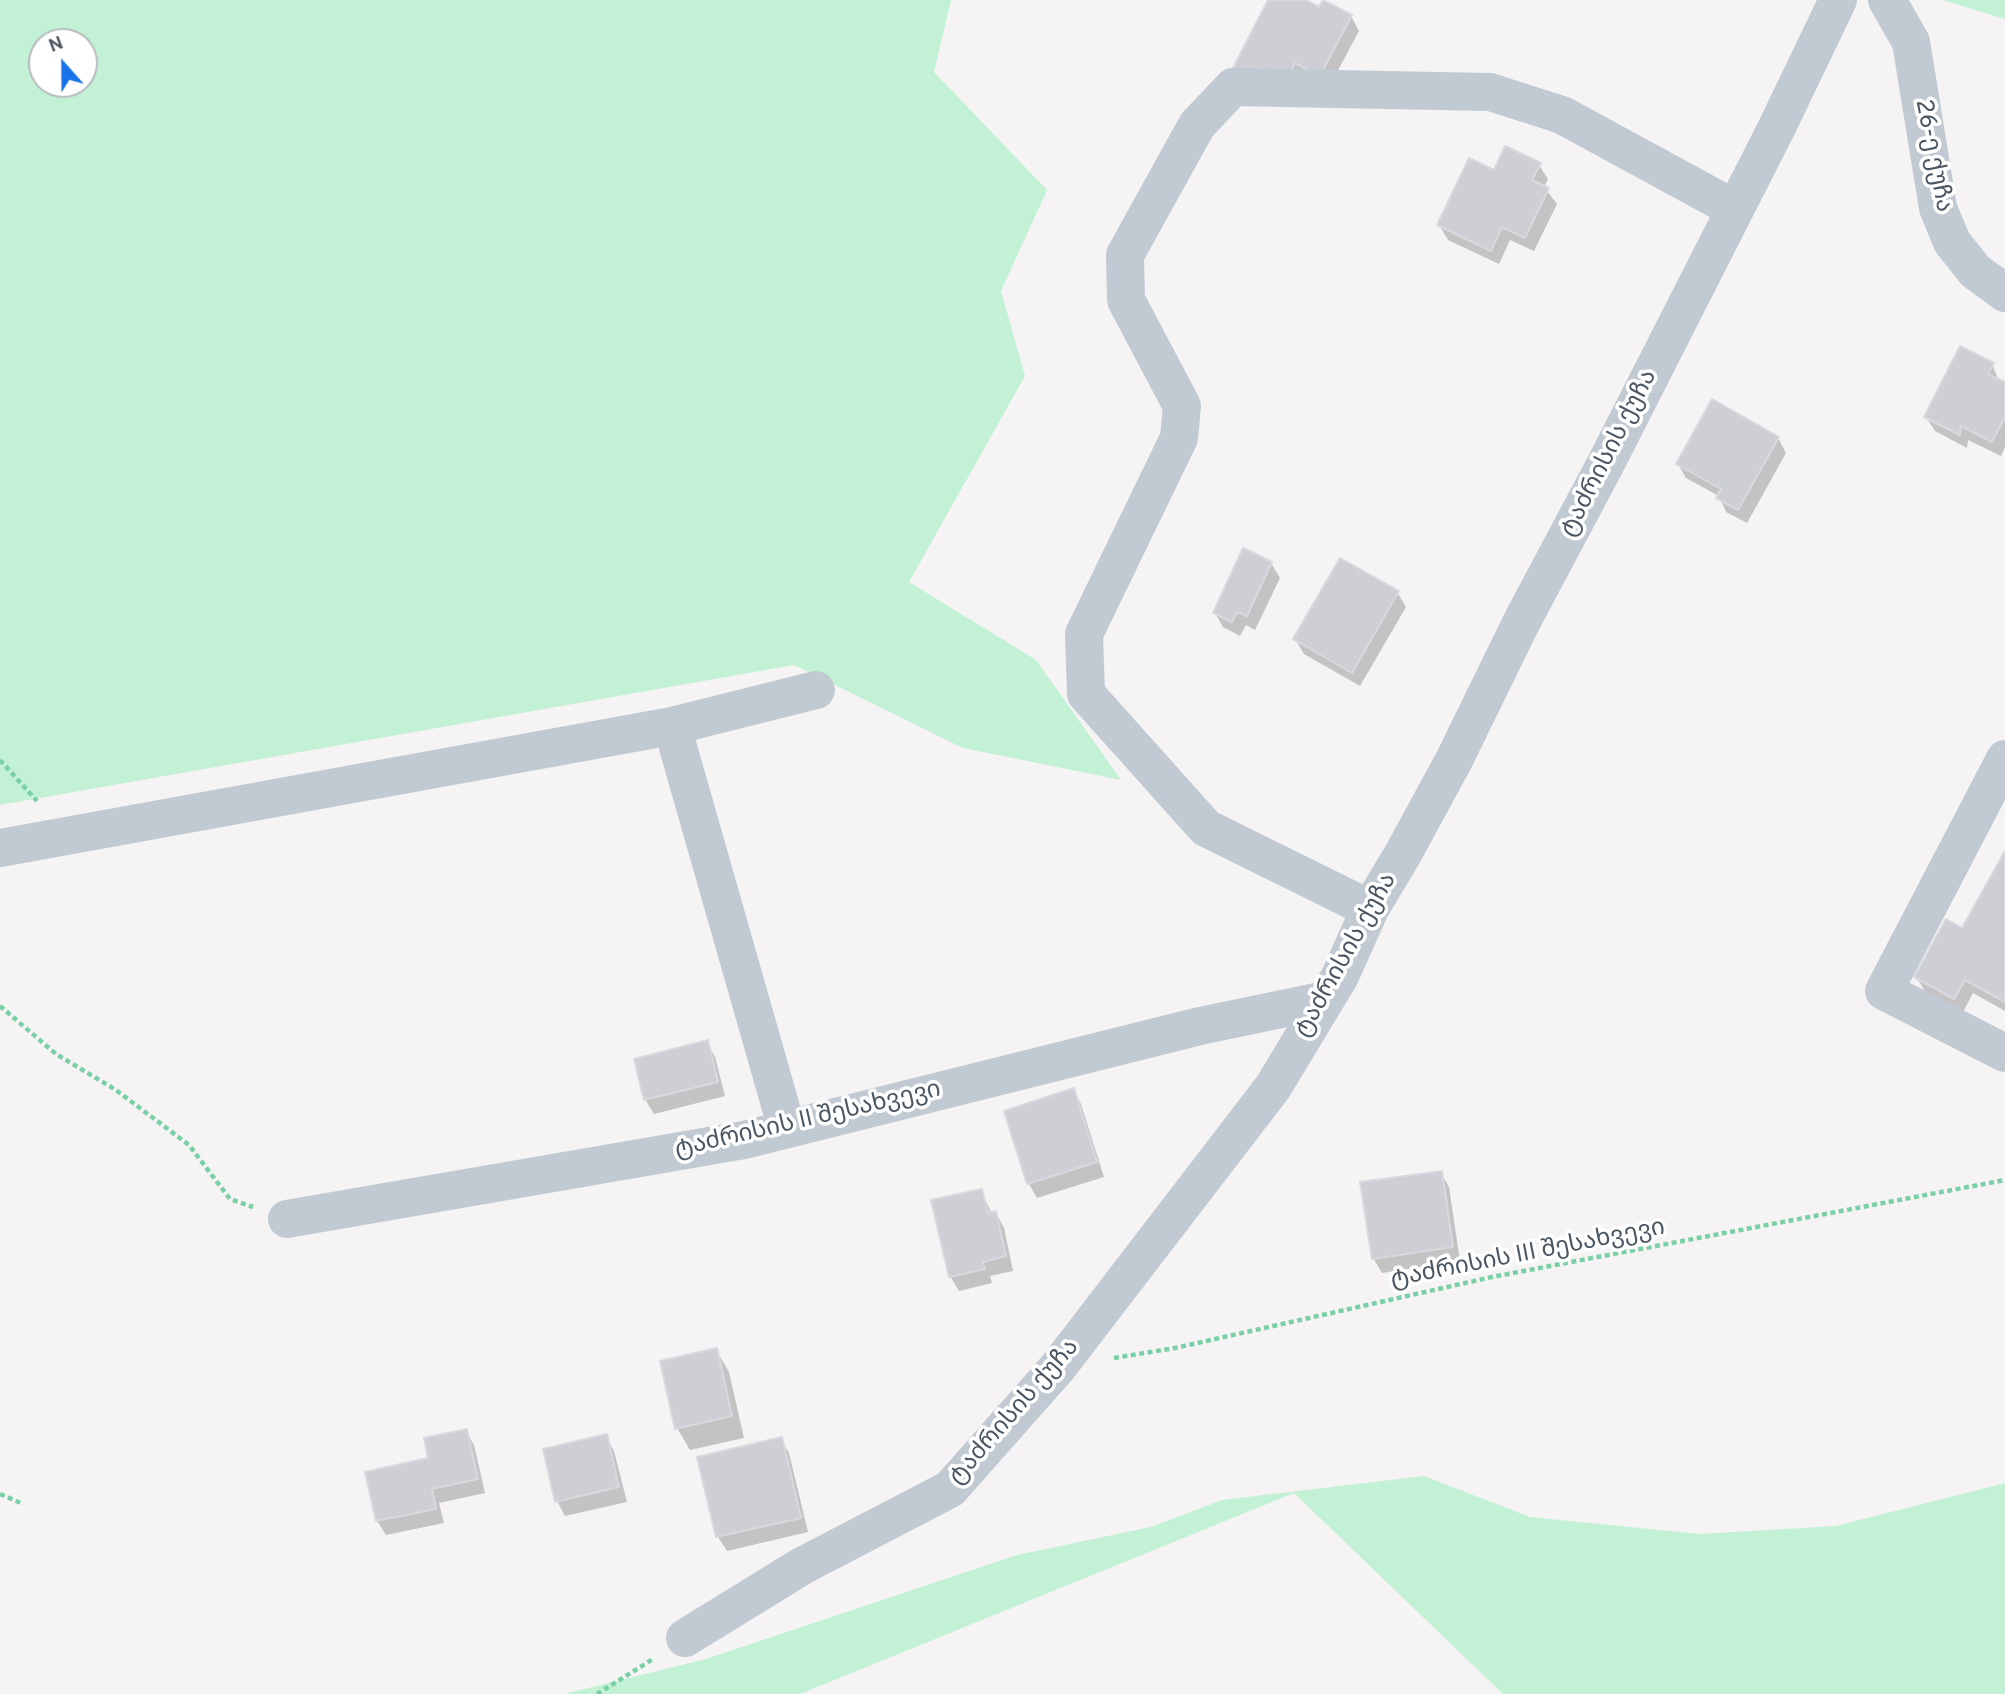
<!DOCTYPE html>
<html>
<head>
<meta charset="utf-8">
<style>
  body { margin:0 }
  #map { position:relative; width:2005px; height:1694px; overflow:hidden; background:#f5f3f3; font-family:Overpass,sans-serif }
  canvas { display:block }
  .north { position:absolute; left:28px; top:28px; width:70px; height:70px; box-sizing:border-box; background:#fff; border:2px solid #b7bbc0; border-radius:50%; rotate:339deg; font-size:19px; font-weight:700; line-height:28px; text-align:center; color:#4a5661 }
  .north::after { content:''; display:block; margin:auto; width:24px; height:32px; background:#1a73e8; clip-path:polygon(50% 0,100% 100%,50% 72%,0 100%) }
</style>
</head>
<body>
<div id="map">
<canvas width="2005" height="1694"></canvas>
<div class="north">N</div>
</div>
<script>
const g = document.querySelector('canvas').getContext('2d');
g.lineJoin = 'round';
function paint(path, color) { g.fillStyle = color; g.fill(path, 'evenodd'); }
const toPath = rows => new Path2D(rows.map(r => 'M' + r).join(''));
function stroke(path, color, width, dash) { g.strokeStyle = color; g.lineWidth = width; g.lineCap = dash ? 'butt' : 'round'; g.setLineDash(dash || []); g.stroke(path); }
function write(font, color, halo, rows, align = 'center') {
  g.font = font + ' Overpass,"Noto Sans Georgian",sans-serif'; g.lineWidth = 7; g.setLineDash([]); g.textBaseline = 'middle'; g.strokeStyle = halo; g.fillStyle = color; for (const [text, x, y, turn = 0] of rows) {
    g.save(); g.translate(x, y); g.rotate((+turn || 0) * Math.PI / 180); g.textAlign = isNaN(turn) ? turn : align; if (halo) g.strokeText(text, 0, 0); g.fillText(text, 0, 0); g.restore();
  }
}
paint(toPath([
  [0,0,951,0,934,72,1047,190,1001,291,1025,376,909,582,1036,660,1121,780,963,748,794,665,0,805],
  [42,42,84,42,84,84,42,84],
  [1942,0,2005,0,2005,19],
  [1424,1476,1530,1517,1700,1534,1836,1526,2005,1483,2005,1694,1503,1694,1294,1493,800,1694,564,1694,706,1659,1017,1555,1151,1527,1222,1500]
]), '#c3f1d5');
paint(toPath([
  [1270,0,1302,0,1320,9,1351,16,1359,31,1328,89,1242,87],
  [1539,165,1548,179,1544,187,1557,204,1534,251,1510,240,1499,264,1448,240,1439,225,1495,172],
  [1992,364,1999,381,2005,384,2005,447,2001,456,1968,440,1967,448,1935,431,1926,417],
  [1778,438,1786,453,1747,523,1726,512,1719,496,1686,478,1678,464],
  [1271,563,1280,578,1255,630,1246,625,1240,636,1223,627,1215,613],
  [1397,592,1406,607,1360,686,1304,654,1295,639],
  [2005,854,2005,1011,1973,993,1963,1012,1925,991,1916,977,1962,930],
  [707,1042,715,1057,725,1096,654,1114,645,1099],
  [1073,1090,1081,1104,1104,1177,1037,1198,1029,1184,1006,1112],
  [1441,1173,1449,1187,1460,1261,1382,1273,1373,1258],
  [981,1191,992,1214,996,1213,1004,1228,1013,1271,990,1276,992,1283,959,1291,950,1276],
  [716,1350,729,1372,744,1438,690,1450,677,1428],
  [466,1431,474,1445,485,1493,439,1503,444,1523,386,1535,377,1521,367,1473,431,1459],
  [606,1436,614,1451,627,1502,565,1516,557,1501],
  [781,1439,789,1453,808,1532,727,1551,718,1537,699,1458]
]), '#0003');
const building = toPath([
  [1268,0,1306,0,1319,7,1323,0,1352,15,1320,76,1295,63,1285,82,1259,68,1252,83,1231,72,1268,0],
  [1505,146,1541,163,1532,180,1549,188,1525,238,1502,227,1491,251,1437,225,1469,158,1494,170,1505,146],
  [1960,346,1994,363,1988,374,2005,382,2005,417,1992,442,1961,426,1960,435,1924,417,1960,346],
  [1712,399,1779,437,1738,510,1716,498,1721,489,1676,464,1712,399],
  [1243,548,1272,562,1247,616,1237,612,1232,622,1213,613,1243,548],
  [1340,558,1399,591,1352,673,1293,639,1340,558],
  [2005,851,2005,1002,1965,980,1954,999,1914,977,1946,919,1962,928,2005,851],
  [708,1040,718,1082,644,1100,634,1059,708,1040],
  [1074,1088,1097,1162,1027,1184,1004,1111,1074,1088],
  [1442,1171,1453,1247,1372,1259,1360,1182,1442,1171],
  [982,1189,988,1213,996,1211,1006,1256,983,1262,985,1269,949,1277,931,1200,982,1189],
  [717,1348,732,1416,675,1429,660,1361,717,1348],
  [467,1429,478,1479,432,1489,436,1509,376,1521,365,1472,428,1458,424,1438,467,1429],
  [607,1434,619,1487,555,1502,543,1449,607,1434],
  [782,1437,801,1518,716,1537,697,1457,782,1437]
]);
paint(building, '#cdcfd5');
stroke(building, '#d7d9de', 2);
stroke(toPath([
  [0,760,37,801],
  [0,1006,56,1054,116,1090,189,1145,230,1199,253,1207],
  [1114,1358,1175,1348,1492,1277,2005,1180],
  [0,1494,23,1504],
  [597,1694,653,1659]
]), '#7ad0a6', 4.5, [5, 3.5]);
stroke(toPath([
  [1887,0,1911,42,1938,208,1952,242,1975,271,2005,293],
  [672,726,787,1129],
  [2005,759,1884,991,2005,1053],
  [0,848,672,726,816,690],
  [1370,909,1206,828,1086,694,1084,634,1179,438,1182,406,1126,300,1125,255,1197,125,1233,87,1490,92,1562,115,1733,208],
  [287,1219,744,1140,1200,1026,1325,1000],
  [685,1638,802,1566,950,1489,1058,1367,1273,1087,1340,976,1370,909,1404,852,1454,760,1522,621,1605,465,1776,129,1838,0]
]), '#c1cad2', 38);
write('24px', '#4a5661', '#fff', [
  ["26-ე ქუჩა",1932,156,79],
  ["ტაძრისის ქუჩა",1610,454,-63],
  ["ტაძრისის ქუჩა",1347,956,-61],
  ["ტაძრისის II შესახვევი",808,1121,-13],
  ["ტაძრისის III შესახვევი",1528,1255,-11],
  ["ტაძრისის ქუჩა",1015,1413,-49]
]);
</script>
</body>
</html>
